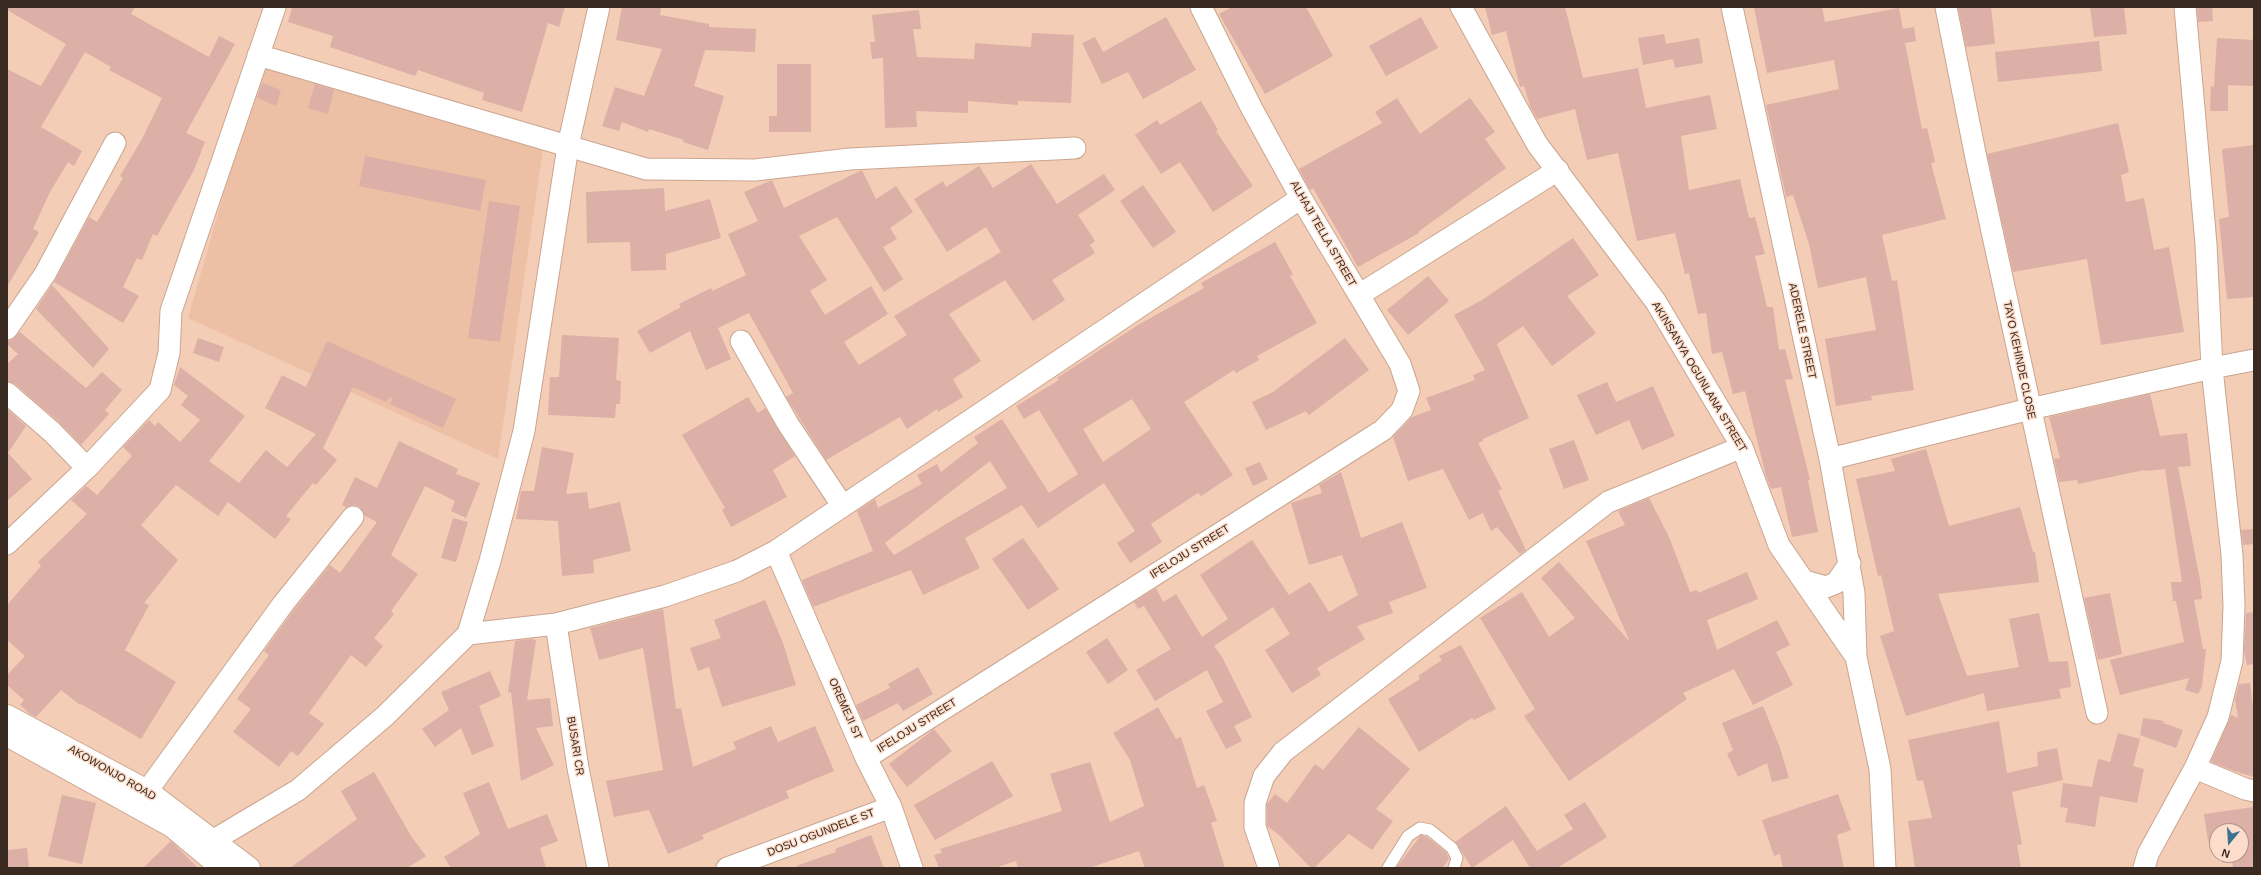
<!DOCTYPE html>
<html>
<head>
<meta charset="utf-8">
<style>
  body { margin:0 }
  #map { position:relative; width:2261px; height:875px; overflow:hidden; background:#f4cdb6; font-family:Arial,sans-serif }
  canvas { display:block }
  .frame { position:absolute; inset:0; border:8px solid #3a2b22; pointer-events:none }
  .north { position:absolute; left:2209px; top:823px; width:40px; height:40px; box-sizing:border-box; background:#fcdcca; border:1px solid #ae9587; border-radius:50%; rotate:198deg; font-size:11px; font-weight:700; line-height:16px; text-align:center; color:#3a2b22 }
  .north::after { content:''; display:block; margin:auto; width:14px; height:18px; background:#3b728d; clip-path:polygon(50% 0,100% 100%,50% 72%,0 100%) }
</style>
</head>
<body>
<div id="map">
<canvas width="2261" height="875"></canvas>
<div class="frame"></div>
<div class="north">N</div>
</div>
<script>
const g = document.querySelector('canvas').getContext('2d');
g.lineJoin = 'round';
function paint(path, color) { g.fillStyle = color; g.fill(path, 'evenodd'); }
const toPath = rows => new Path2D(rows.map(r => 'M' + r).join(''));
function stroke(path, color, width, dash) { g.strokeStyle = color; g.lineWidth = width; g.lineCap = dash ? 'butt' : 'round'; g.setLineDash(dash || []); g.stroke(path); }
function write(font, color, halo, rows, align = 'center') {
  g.font = font + ' Arial,sans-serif'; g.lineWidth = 3; g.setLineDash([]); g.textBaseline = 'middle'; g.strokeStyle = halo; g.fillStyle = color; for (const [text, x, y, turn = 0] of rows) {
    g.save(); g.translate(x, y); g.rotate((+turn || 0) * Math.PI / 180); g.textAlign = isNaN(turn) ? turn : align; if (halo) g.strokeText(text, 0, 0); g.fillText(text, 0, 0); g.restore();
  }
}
paint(toPath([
  [262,60,544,142,498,459,188,318]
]), '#edc0a6');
paint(toPath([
  [7,7,135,7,131,14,209,57,219,36,235,44,186,133,205,142,194,170,157,236,153,234,142,260,137,258,123,287,139,296,123,323,54,282,89,217,97,222,123,178,120,176,142,139,162,98,109,70,111,67,85,52,41,127,82,151,74,166,68,162,50,192,33,229,39,232,7,287,7,69,41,86,66,44,7,10],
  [292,7,565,7,559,27,548,23,522,112,482,100,484,93,418,70,415,76,330,47,333,36,288,22],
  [622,7,661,7,660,15,709,24,709,27,756,29,755,52,705,50,694,86,724,96,708,150,683,142,684,140,649,129,648,132,622,122,619,131,602,126,615,87,644,96,662,49,616,40],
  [1232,7,1306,7,1333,56,1265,94,1219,14],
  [1485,7,1565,7,1583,78,1638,68,1646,108,1710,95,1717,129,1681,136,1689,190,1740,179,1749,218,1755,217,1765,254,1755,256,1767,307,1773,307,1779,350,1785,349,1793,379,1785,380,1810,480,1808,480,1818,532,1792,537,1781,487,1771,489,1766,476,1745,391,1733,394,1722,352,1712,354,1706,313,1698,314,1689,273,1685,274,1675,233,1637,241,1618,153,1587,160,1575,109,1537,119,1530,106,1524,86,1520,87,1506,31,1492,35],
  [1754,7,1822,7,1825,22,1899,8,1903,29,1914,27,1916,41,1905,43,1922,129,1927,128,1935,162,1931,163,1946,219,1882,235,1892,281,1897,280,1914,390,1871,396,1872,400,1836,406,1825,339,1876,330,1866,277,1818,288,1809,244,1793,195,1786,197,1766,105,1839,89,1834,60,1767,73],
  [1958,7,1991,7,1995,44,1966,47],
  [2090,7,2124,7,2127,34,2094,37],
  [2197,7,2212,7,2213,21,2198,22],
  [919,10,921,29,913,29,917,57,974,59,975,43,1031,47,1032,33,1074,35,1071,103,1018,101,1018,105,968,101,968,113,916,111,917,127,885,128,883,58,872,59,870,42,875,42,872,15],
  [1166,17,1196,70,1143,99,1128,72,1102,84,1082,43,1095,37,1103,52],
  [1421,17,1438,48,1386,76,1369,46],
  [1664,34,1666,44,1699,38,1703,63,1675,68,1673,59,1643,65,1638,38],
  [2217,38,2254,40,2254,86,2228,85,2228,111,2210,111,2211,86,2214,87],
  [2099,41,2102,71,1998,82,1995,52],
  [777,64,811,64,811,132,769,132,769,116,777,116],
  [262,83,281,90,276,106,257,98],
  [315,84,334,90,328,114,308,108],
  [1397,98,1420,134,1470,98,1495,132,1485,139,1506,168,1418,232,1419,233,1358,267,1313,188,1310,190,1299,169,1382,123,1375,112],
  [1201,101,1218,130,1216,131,1253,186,1213,212,1180,162,1161,174,1135,135,1157,120,1160,125],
  [2118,123,2129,172,2121,175,2126,202,2144,198,2154,250,2169,247,2184,332,2101,345,2087,259,2013,272,1987,154],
  [2254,145,2254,297,2227,299,2219,219,2229,217,2222,149],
  [365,156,486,180,480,211,359,186],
  [1031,164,1057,204,1104,174,1115,190,1078,215,1095,241,1090,245,1095,253,1052,280,1065,300,1033,321,1005,280,949,314,981,361,953,379,963,397,938,412,937,409,907,429,900,417,826,460,786,397,793,393,749,313,718,328,731,359,706,370,690,331,650,353,637,331,681,307,679,304,711,288,712,291,746,275,728,234,758,221,744,192,772,180,784,208,862,170,876,199,896,186,913,212,890,228,897,239,883,247,903,279,884,292,837,217,799,236,827,280,810,291,825,315,871,286,888,314,844,342,859,365,907,335,894,316,1001,252,986,227,947,252,914,199,943,181,946,187,979,166,993,188],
  [1143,185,1176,232,1153,248,1120,201],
  [664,188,665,211,710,199,721,238,666,254,666,270,631,271,630,242,587,243,586,192],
  [489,201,520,206,500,342,468,338],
  [1573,238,1599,275,1567,296,1596,333,1552,366,1523,326,1497,344,1529,418,1483,439,1483,441,1478,443,1502,489,1498,491,1526,550,1520,554,1497,527,1491,531,1483,513,1469,520,1443,469,1408,481,1393,437,1412,417,1431,410,1426,398,1475,380,1473,375,1485,370,1454,315,1482,300],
  [1275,242,1293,274,1290,276,1317,323,1257,356,1259,360,1236,373,1234,370,1184,402,1233,475,1201,496,1198,493,1151,524,1162,542,1130,563,1117,543,1135,531,1104,483,1038,528,1022,505,965,538,980,568,923,595,911,570,813,607,802,580,873,551,857,511,875,499,878,508,922,484,917,475,937,464,941,472,978,443,974,437,1002,419,1049,493,1078,474,1039,410,1024,419,1016,406,1059,380,1057,378,1138,325,1204,288,1201,283],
  [1132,399,1151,429,1103,462,1083,429],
  [990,461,1007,488,894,555,885,543],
  [1428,276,1449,301,1408,335,1387,310],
  [52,285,109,349,93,368,36,309],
  [20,332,86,388,102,372,122,390,105,410,109,414,81,445,60,423,15,384,7,381,7,364,18,354,7,344,7,341,12,340],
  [562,335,619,338,616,380,621,381,620,404,616,404,615,418,548,415,550,377,559,377],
  [198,338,224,347,219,362,193,353],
  [1345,338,1369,370,1309,415,1306,411,1266,430,1252,402,1273,392],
  [327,341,456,399,443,428,390,404,393,398,390,397,386,402,353,387,323,448,337,460,316,485,313,483,286,516,291,519,275,539,228,502,218,516,176,485,141,525,178,560,144,603,149,605,125,650,176,682,141,739,81,704,80,705,61,690,36,717,30,714,20,705,24,700,7,685,7,675,25,656,7,640,7,605,41,566,38,562,87,514,71,500,86,486,97,495,132,456,123,447,149,420,155,426,158,422,180,442,200,420,181,405,188,396,174,385,180,367,245,416,209,461,239,483,266,450,287,467,316,434,265,408,282,375,306,387],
  [1607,382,1616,402,1653,386,1675,436,1642,450,1629,420,1596,435,1577,395],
  [2150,394,2160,436,2187,433,2191,466,2178,467,2200,580,2202,599,2194,600,2203,649,2206,649,2202,686,2198,694,2185,690,2189,678,2120,695,2110,660,2184,642,2176,601,2173,601,2171,582,2182,582,2165,469,2145,471,2144,470,2078,484,2077,480,2059,482,2054,459,2060,458,2049,417],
  [748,397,758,413,765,408,795,456,773,470,787,497,731,527,722,510,725,508,682,435],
  [7,409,26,426,8,453,32,479,7,501],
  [1574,440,1589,480,1564,489,1549,449],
  [399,441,458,469,456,474,480,483,466,518,451,511,455,501,425,486,391,555,418,574,391,611,394,614,374,638,383,646,366,667,351,655,309,713,324,724,298,756,291,751,279,767,233,732,251,709,237,699,269,655,264,651,293,611,330,565,340,573,377,522,365,516,360,507,354,505,346,507,342,505,355,477,377,488],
  [542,447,574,453,566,494,587,492,589,509,620,502,631,551,593,560,594,573,562,576,558,521,516,519,521,491,534,491],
  [1926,449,1949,526,2020,507,2033,552,2035,552,2039,582,1938,594,1967,676,2019,667,2009,619,2039,613,2049,662,2068,661,2071,687,2059,689,2061,698,1987,711,1984,693,1906,716,1880,636,1894,631,1881,575,1878,576,1856,479,1895,471,1891,459],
  [1260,462,1268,479,1253,486,1245,468],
  [1341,472,1361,538,1402,522,1427,588,1389,602,1393,613,1357,626,1365,639,1317,668,1321,675,1292,693,1265,650,1290,634,1273,607,1214,646,1222,657,1252,717,1234,726,1242,741,1226,749,1206,711,1223,702,1207,670,1155,701,1136,670,1171,649,1144,606,1138,609,1134,602,1156,588,1163,602,1176,594,1202,637,1228,619,1200,575,1252,540,1289,595,1310,582,1329,612,1358,595,1342,555,1309,565,1291,503,1322,493,1319,485],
  [1649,498,1669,537,1690,592,1697,590,1698,593,1747,572,1758,599,1707,620,1717,650,1777,620,1790,645,1776,652,1793,685,1753,705,1734,669,1683,693,1687,699,1569,781,1524,716,1535,709,1480,618,1522,592,1549,637,1575,618,1541,578,1559,562,1630,642,1586,541,1625,525,1618,511],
  [453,518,468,522,456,562,441,558],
  [2254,529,2254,544,2243,545,2241,530],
  [1023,538,1059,589,1028,610,992,559],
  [2110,593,2122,654,2098,660,2084,598],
  [765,600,783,643,796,685,722,707,709,667,698,671,690,648,721,638,714,620],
  [663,609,676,709,681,708,693,767,736,749,733,742,771,726,778,742,815,726,834,771,786,791,789,798,702,835,704,839,668,854,649,810,614,817,606,781,663,770,643,648,599,660,590,628],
  [2254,612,2254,664,2247,665,2244,652,2246,613],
  [1107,638,1128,670,1108,684,1086,652],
  [531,639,536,640,527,700,550,698,553,726,536,728,554,765,521,781,511,692,508,693,515,641],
  [1461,645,1496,709,1474,720,1472,718,1419,752,1388,699,1420,679,1418,676,1442,660,1439,656],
  [918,667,933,694,903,711,898,703,863,721,856,705,890,688,888,684],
  [490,671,501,696,479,706,494,746,472,755,461,728,435,747,422,729,449,710,441,692],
  [2250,683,2254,714,2254,777,2234,771,2211,762,2231,715,2238,718,2235,699,2239,684],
  [1763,706,1780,748,1789,778,1772,782,1767,763,1738,777,1727,754,1733,750,1722,723],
  [1158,707,1176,739,1181,737,1197,788,1204,785,1217,821,1211,823,1225,868,1145,868,1139,851,1089,868,1018,868,1016,861,995,868,939,868,934,855,942,853,940,849,1062,811,1050,774,1090,762,1110,822,1144,806,1130,760,1113,733],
  [2143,718,2164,721,2163,723,2183,730,2176,748,2140,735],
  [1999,721,2007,773,2038,766,2037,752,2057,748,2063,780,2012,792,2022,844,2017,845,2021,868,1915,868,1908,821,1932,818,1923,780,1917,781,1908,740],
  [1359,727,1410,769,1376,809,1393,821,1372,850,1349,834,1314,868,1311,868,1279,835,1267,826,1267,804,1275,794,1287,803,1315,764,1323,770],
  [934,729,952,751,907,787,889,764],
  [2118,733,2140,739,2133,766,2144,769,2137,803,2100,796,2095,827,2065,822,2068,808,2060,807,2063,783,2092,787,2098,759,2110,762],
  [992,761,1013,796,935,840,914,805],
  [374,772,411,836,426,856,407,868,290,868,357,819,341,791],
  [489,782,508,829,547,814,558,841,540,848,546,868,451,868,444,857,480,834,463,793],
  [1838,794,1851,830,1837,835,1844,868,1783,868,1780,854,1774,856,1762,820],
  [62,795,96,803,82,864,48,856],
  [1585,802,1607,837,1557,868,1530,868,1513,840,1472,868,1455,842,1506,806,1537,851,1573,829,1564,815],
  [2254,807,2254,868,2233,868,2231,855,2241,855,2241,831,2217,831,2217,840,2208,841,2204,814],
  [871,835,884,868,797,868,796,866,836,852,835,849],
  [1421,835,1427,837,1446,852,1449,859,1442,868,1396,868],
  [171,841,198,868,143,868],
  [27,848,29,868,7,868,7,850]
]), '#dcafa7');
const service = toPath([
  [1388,868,1408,836,1420,828,1430,830,1452,848,1457,858,1454,868]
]);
const minor = toPath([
  [1201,7,1252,109,1301,198,1359,295,1558,170],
  [1461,7,1537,144,1656,302,1742,447,1779,545,1856,657,1880,769,1885,868],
  [1732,7,1830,459,1854,593,1856,657],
  [1946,7,1976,158,2097,713],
  [258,55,646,169,755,170,850,159,1075,148],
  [7,329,45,274,115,143],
  [741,341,788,424,842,505],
  [7,393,52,432,87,468],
  [1830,459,2030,409,2212,368,2254,360],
  [7,544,87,468,160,390,169,353,171,311,275,7],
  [776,551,866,758,891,807,912,868],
  [1805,581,1826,587,1836,583,1850,563],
  [556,624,578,768,598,868],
  [468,634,556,624,665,596,737,571,776,551,1301,198],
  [866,758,1383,430,1402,410,1409,391,1400,364,1359,295],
  [2195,768,2245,789,2254,791],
  [147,791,283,604,353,517],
  [214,840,298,790,385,716,468,634,490,561,524,431,568,146,599,7],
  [727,868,891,807],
  [1269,868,1255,827,1255,803,1264,776,1283,752,1608,502,1742,447],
  [2144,868,2148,854,2195,768,2218,717,2232,661,2234,606,2232,555,2212,368,2206,244,2185,7]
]);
const secondary = toPath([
  [7,716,147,791,249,868],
  [7,735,172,826,222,868]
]);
stroke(service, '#caa58f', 13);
stroke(minor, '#caa58f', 23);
stroke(secondary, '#caa58f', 24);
stroke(service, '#fff', 11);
stroke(minor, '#fff', 21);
stroke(secondary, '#fff', 22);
write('11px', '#3a2b22', '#fcdcca', [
  ["ALHAJI TELLA STREET",1323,234,60],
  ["ADERELE STREET",1802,331,78],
  ["TAYO KEHINDE CLOSE",2019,360,78],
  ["AKINSANYA OGUNLANA STREET",1699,377,59],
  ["IFELOJU STREET",1190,552,-32],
  ["OREMEJI ST",845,709,66],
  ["IFELOJU STREET",917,726,-32],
  ["BUSARI CR",575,746,81],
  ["AKOWONJO ROAD",112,773,30],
  ["DOSU OGUNDELE ST",821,833,-21]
]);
</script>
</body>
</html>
